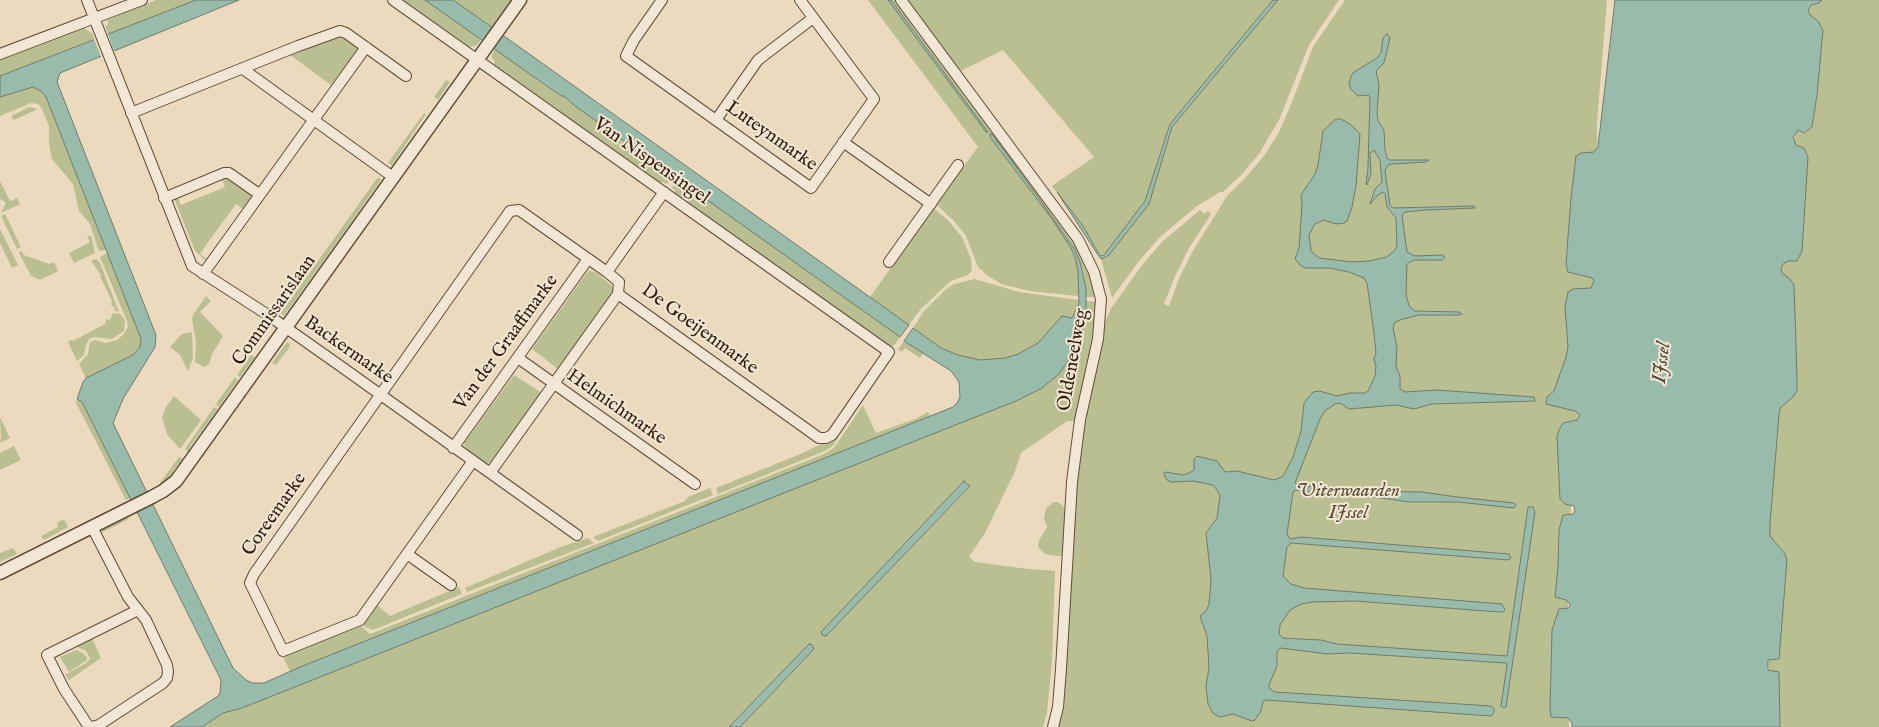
<!DOCTYPE html>
<html>
<head>
<meta charset="utf-8">
<style>
  body { margin:0 }
  canvas { display:block; background:#ebdabe }
</style>
</head>
<body>
<canvas width="1879" height="727"></canvas>
<script>
const g = document.querySelector('canvas').getContext('2d');
g.lineJoin = 'round';
function paint(path, color) { g.fillStyle = color; g.fill(path, 'evenodd'); }
const toPath = rows => new Path2D(rows.map(r => 'M' + r).join(''));
function stroke(path, color, width, dash) { g.strokeStyle = color; g.lineWidth = width; g.lineCap = dash ? 'butt' : 'round'; g.setLineDash(dash || []); g.stroke(path); }
function write(font, color, halo, rows, align = 'center') {
  g.font = font + ' "IM FELL English",serif'; g.lineWidth = 4; g.setLineDash([]); g.textBaseline = 'middle'; g.strokeStyle = halo; g.fillStyle = color; for (const [text, x, y, turn = 0] of rows) {
    g.save(); g.translate(x, y); g.rotate((+turn || 0) * Math.PI / 180); g.textAlign = isNaN(turn) ? turn : align; if (halo) g.strokeText(text, 0, 0); g.fillText(text, 0, 0); g.restore();
  }
}
paint(toPath([
  [156,0,196,0,108,34,105,26,108,24,107,20],
  [401,0,425,0,452,17,481,40,477,45,467,48],
  [453,0,513,0,493,28],
  [868,0,888,0,986,132,988,132,891,0,897,0,1076,240,1088,265,1096,295,1094,297,1086,297,1082,268,1072,245,991,134,990,137,1052,219,1071,248,1075,257,1078,271,1078,296,1030,291,1001,284,987,275,978,267,966,236,954,221,936,204,978,147],
  [906,0,1273,0,1170,124,1145,201,1107,252,1101,256,1083,226,1052,186,1094,157,1003,50,961,71],
  [1278,0,1339,0,1309,45,1279,120,1259,154,1242,174,1223,192,1220,192,1197,206,1160,237,1139,261,1112,298,1101,259,1109,255,1149,204,1172,127],
  [1345,0,1607,0,1597,123,1600,281,1579,414,1571,504,1568,602,1569,727,1057,727,1070,497,1093,366,1104,324,1112,307,1143,264,1163,241,1200,210,1204,214,1208,211,1211,214,1189,248,1176,274,1164,304,1169,306,1180,276,1193,251,1227,196,1246,177,1263,157,1278,134,1290,107,1313,47],
  [1810,0,1879,0,1879,727,1769,727,1769,533,1779,272],
  [84,28,92,33,94,39,0,76,0,60],
  [339,36,358,48,331,85,290,55],
  [495,49,560,96,564,96,575,106,673,176,667,184,663,182,659,183,493,65,495,61,492,58,492,55],
  [446,80,450,82,438,100,434,97],
  [33,87,41,91,46,97,106,250,100,251,98,249,90,224,79,211,73,184,52,159,49,144,49,126,42,109,38,104,31,103,0,116,0,97],
  [29,107,38,109,14,120,11,116],
  [424,113,426,114,392,165,388,163],
  [378,177,381,180,330,252,284,316,281,313],
  [227,178,250,193,251,199,243,209,236,204,211,238,200,254,207,259,206,261,195,251,174,198,177,197,181,205,225,187,222,179],
  [678,179,900,337,895,344,892,347,888,347,675,195,675,190,672,188],
  [0,181,10,201,17,198,20,204,1,213,6,202,0,199],
  [933,208,948,220,962,237,971,259,972,270,968,275,951,281,945,286,920,310,909,325,870,297],
  [5,214,21,247,17,249,1,216],
  [0,229,18,265,12,268,0,243],
  [91,235,95,253,74,263,69,253,90,242,87,237],
  [21,251,24,255,49,264,54,262,58,271,40,280,31,276,19,253],
  [107,253,141,339,140,347,133,355,86,378,79,364,88,354,90,342,95,340,106,343,117,340,123,335,128,327,127,321,100,257],
  [96,259,100,263,119,312,114,310,115,307,111,305,112,301,100,276,101,275,91,261],
  [588,271,595,272,610,284,614,289,613,294,558,369,532,349],
  [975,279,1019,292,1079,300,1079,304,1072,318,1061,317,1050,331,1038,343,1018,354,1005,358,980,360,958,355,941,348,913,328,924,311,945,290,954,284],
  [206,296,211,301,200,312,223,336,212,354,209,364,204,367,195,362,196,342,192,319,193,315],
  [1086,301,1097,302,1096,329,1077,421,1067,421,1021,453,1015,471,985,533,969,557,975,562,1028,569,1055,571,1052,661,1047,713,1043,727,740,727,814,649,811,644,729,727,202,727,223,713,242,708,1033,393,1059,374,1072,355,1085,325],
  [964,482,967,482,970,487,824,636,821,632],
  [113,313,120,314,125,320,124,331,112,339,94,337,89,339,86,345,84,355,77,361,68,342,71,340,73,341,105,324,106,319,110,320],
  [192,332,193,358,188,371,180,355,170,347,182,334],
  [904,341,923,353,920,358,905,348,902,352,898,349],
  [287,342,290,344,289,348,276,365,272,363],
  [251,355,255,357,240,377,237,375],
  [514,375,542,393,492,463,484,464,466,451,464,443],
  [235,377,238,380,219,407,216,404],
  [174,396,201,420,180,449,167,434,162,418,166,407],
  [77,399,82,402,130,498,126,500,76,403],
  [863,405,876,433,915,419,928,412,930,416,290,671,283,657,361,626,370,634,824,454,834,448],
  [214,407,218,409,189,448,192,451,190,454,185,449],
  [0,417,10,438,0,443,1,437],
  [839,435,834,445,825,451,718,494,716,488,803,453],
  [14,446,21,460,0,470,0,453],
  [179,457,185,461,183,464,179,463,173,471,175,474,162,485,160,483],
  [710,488,713,495,598,541,593,537,685,501,688,497],
  [1054,502,1058,502,1066,509,1064,552,1061,556,1057,556,1045,554,1038,547,1039,540,1047,527,1044,518,1046,508],
  [130,514,127,520,101,533,104,527],
  [64,519,68,527,44,540,41,536,58,527,57,523],
  [588,538,594,543,467,592,465,588,563,546],
  [13,548,17,554,0,562,0,553],
  [459,587,462,594,449,599,373,630,364,626,364,624,377,605,390,616],
  [92,638,101,658,69,680,65,675,86,663,90,659,86,651,75,646],
  [76,650,83,653,87,658,87,660,69,672,60,657]
]), '#b9bf90');
const water = toPath([
  [196,0,239,0,60,73,57,82,156,335,155,347,123,399,113,423,233,668,246,680,252,683,264,683,300,667,953,407,957,403,960,397,959,382,951,371,904,341,913,328,941,348,958,355,980,360,1005,358,1018,354,1038,343,1062,316,1072,318,1079,304,1078,271,1075,257,1071,248,1052,219,990,137,990,134,992,134,1038,197,1075,250,1080,262,1086,289,1086,311,1082,333,1072,355,1059,374,1042,388,1016,401,242,708,223,713,202,727,170,727,218,696,220,693,221,680,82,402,77,399,83,382,86,378,133,355,140,347,141,339,46,97,41,91,33,87,0,97,0,76,196,0],
  [425,0,453,0,476,16,909,325,900,337,575,106,564,96,561,96,425,0],
  [888,0,891,0,988,132,986,132,888,0],
  [1273,0,1278,0,1172,127,1149,204,1109,255,1102,259,1100,258,1057,192,1083,226,1099,254,1101,256,1104,255,1145,201,1170,124,1273,0],
  [1615,0,1822,0,1819,3,1811,5,1808,11,1810,15,1818,21,1823,30,1817,95,1812,127,1804,133,1798,130,1793,137,1796,145,1804,148,1808,157,1802,251,1797,261,1788,261,1783,264,1781,269,1782,273,1790,279,1794,285,1797,377,1797,390,1794,396,1780,408,1779,415,1770,524,1770,536,1785,554,1787,560,1779,659,1768,660,1768,670,1779,672,1780,727,1572,727,1572,723,1568,718,1551,717,1550,709,1552,630,1559,609,1569,608,1570,604,1566,600,1555,597,1558,566,1559,530,1563,515,1573,514,1575,511,1574,506,1565,504,1560,499,1557,437,1559,430,1563,423,1577,420,1580,415,1575,411,1546,404,1547,397,1554,391,1566,357,1568,347,1565,307,1568,292,1573,289,1591,288,1594,281,1592,278,1568,272,1566,264,1571,198,1576,156,1581,153,1594,152,1598,147,1615,0],
  [1387,34,1390,38,1384,63,1376,71,1379,85,1377,112,1378,121,1384,130,1385,149,1387,158,1389,160,1429,160,1426,162,1392,164,1388,165,1385,171,1390,205,1393,208,1474,206,1475,208,1426,210,1405,212,1402,215,1407,252,1415,256,1442,255,1445,257,1442,260,1414,260,1407,264,1406,294,1409,306,1415,311,1459,312,1462,314,1458,315,1419,315,1403,319,1395,322,1393,328,1397,348,1396,366,1400,376,1400,389,1405,392,1437,390,1534,397,1535,401,1432,404,1414,409,1396,405,1349,409,1340,403,1335,404,1325,411,1320,419,1295,483,1302,486,1339,487,1358,491,1422,492,1457,497,1514,503,1516,505,1514,508,1458,502,1409,502,1367,496,1319,494,1295,490,1293,492,1287,534,1290,539,1301,537,1509,554,1511,558,1508,560,1291,543,1287,547,1283,576,1291,584,1304,588,1502,604,1505,610,1503,612,1499,612,1355,601,1313,602,1301,604,1290,610,1280,625,1279,634,1283,638,1321,640,1337,644,1507,656,1528,507,1533,507,1535,512,1506,707,1503,708,1501,706,1507,665,1506,663,1349,653,1328,654,1280,648,1277,652,1277,666,1269,685,1269,688,1275,692,1491,706,1494,709,1494,713,1491,716,1266,700,1263,702,1261,711,1255,720,1252,721,1233,714,1220,717,1213,713,1208,704,1206,686,1209,668,1207,636,1200,616,1205,612,1209,605,1211,579,1206,533,1217,518,1220,496,1217,490,1213,485,1193,481,1171,482,1167,480,1164,474,1165,472,1184,475,1191,472,1194,470,1194,459,1197,456,1217,461,1225,472,1237,471,1274,480,1277,479,1283,476,1293,457,1301,431,1304,403,1313,392,1319,391,1337,396,1350,393,1365,393,1368,391,1375,376,1376,367,1374,359,1376,353,1374,333,1367,283,1364,278,1349,272,1329,268,1305,268,1300,265,1295,259,1299,248,1302,205,1301,195,1315,174,1318,165,1323,131,1336,119,1341,119,1350,124,1360,134,1356,186,1352,207,1347,221,1344,223,1336,224,1324,220,1315,224,1309,235,1311,251,1319,258,1352,262,1369,261,1387,257,1395,250,1397,245,1396,218,1387,207,1385,194,1383,192,1378,195,1370,204,1375,189,1382,182,1380,160,1374,150,1370,153,1371,174,1367,185,1366,184,1368,168,1370,97,1368,95,1358,96,1351,89,1349,84,1351,76,1354,72,1377,58,1381,53,1383,38,1387,34],
  [964,481,970,486,826,636,822,635,821,632,964,481],
  [809,644,812,645,814,649,740,727,729,727,809,644]
]);
paint(water, '#99bbab');
stroke(water, '#717b6b', 1);
paint(toPath([
  [107,32,115,53,102,59,93,37]
]), '#ebdabe');
const minor = toPath([
  [87,0,192,266,268,315,339,365,577,535],
  [393,0,889,352,832,435,826,438,819,438,618,294,619,282,607,272,519,210,510,211,254,574,250,583,283,651,360,620,473,461],
  [662,0,634,40,626,56,811,188,874,99,800,0],
  [901,0,1078,239,1094,272,1101,299,1098,339,1080,420,1072,482,1061,669,1058,707,1053,727],
  [0,54,142,0],
  [243,69,393,177],
  [131,113,298,46,340,31,346,33,406,76],
  [716,120,758,60,813,18],
  [843,142,931,204],
  [164,198,224,173,229,173,259,194],
  [889,262,958,165],
  [607,272,664,192],
  [203,274,366,47],
  [518,358,695,484],
  [453,448,588,259],
  [490,473,618,294],
  [407,554,451,585],
  [89,727,64,689,47,655,138,610],
  [91,727,99,725,163,683,167,678,168,672,167,665,146,620,128,597,92,527]
]);
const tertiary = toPath([
  [0,573,152,497,163,491,176,481,520,0]
]);
stroke(minor, '#624b37', 12);
stroke(tertiary, '#624b37', 15);
stroke(minor, '#f2e7d5', 10);
stroke(tertiary, '#f2e7d5', 12);
write('19px', '#351b0a', '#f2e7d5', [
  ["Luteynmarke",771,137,35],
  ["Van Nispensingel",651,162,35],
  ["Commissarislaan",275,311,-55],
  ["De Goeijenmarke",699,330,36],
  ["Van der Graaffmarke",507,343,-54],
  ["Backermarke",348,351,35],
  ["Oldeneelweg",1074,360,-80],
  ["Helmichmarke",616,408,35],
  ["Coreemarke",275,515,-55]
]);
write('italic 19px', '#5d4c32', '#f2e7d5', [
  ["Uiterwaarden",1348,492],
  ["IJssel",1348,514]
]);
write('italic 20px', '#534b3a', '#f2e7d5', [
  ["IJssel",1663,363,-83]
]);
</script>
</body>
</html>
